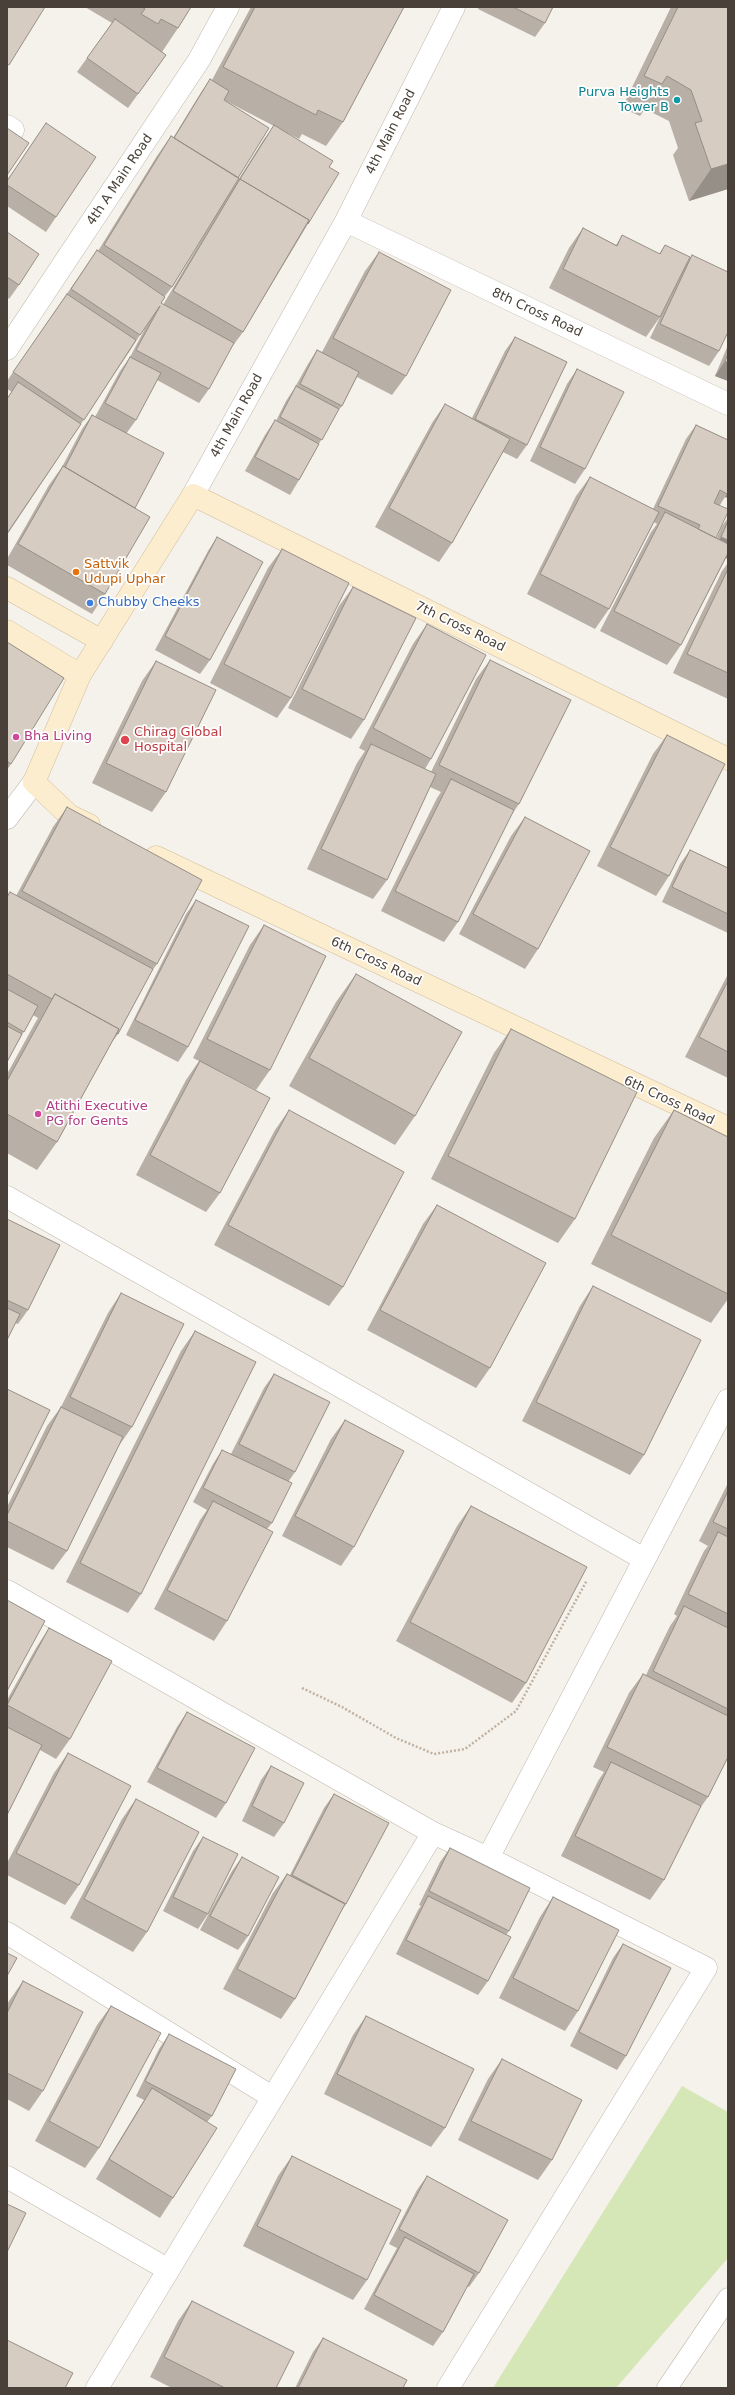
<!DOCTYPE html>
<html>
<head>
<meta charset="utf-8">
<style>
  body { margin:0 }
  #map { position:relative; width:735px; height:2395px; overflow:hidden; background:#f5f1eb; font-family:"DejaVu Sans",sans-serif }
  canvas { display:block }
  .frame { position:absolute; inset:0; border:8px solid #494139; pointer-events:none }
</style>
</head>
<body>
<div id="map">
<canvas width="735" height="2395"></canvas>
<div class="frame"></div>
</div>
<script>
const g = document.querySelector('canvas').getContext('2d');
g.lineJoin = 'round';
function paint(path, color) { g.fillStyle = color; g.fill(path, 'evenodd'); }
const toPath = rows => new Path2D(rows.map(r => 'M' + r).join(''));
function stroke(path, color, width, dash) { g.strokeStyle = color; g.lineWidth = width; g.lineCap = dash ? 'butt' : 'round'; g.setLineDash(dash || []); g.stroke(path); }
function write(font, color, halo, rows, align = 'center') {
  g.font = font + ' "DejaVu Sans",sans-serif'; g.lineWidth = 3.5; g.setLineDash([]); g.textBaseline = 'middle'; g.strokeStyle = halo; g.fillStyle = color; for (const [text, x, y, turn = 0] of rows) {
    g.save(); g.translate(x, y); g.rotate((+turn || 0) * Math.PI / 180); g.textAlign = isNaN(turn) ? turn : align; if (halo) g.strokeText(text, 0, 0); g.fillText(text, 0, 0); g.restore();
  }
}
paint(toPath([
  [682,2086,728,2112,728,2258,616,2388,493,2388]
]), '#d5e7b7');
const lane = toPath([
  [667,2388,728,2298]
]);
const street = toPath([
  [7,126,13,130],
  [346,221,728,404],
  [7,349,199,60,228,7],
  [193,495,346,221,454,7],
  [7,818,34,782],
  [7,1197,644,1559],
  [7,1591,433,1833,488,1858,706,1968,448,2388],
  [488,1858,728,1400],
  [7,1933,272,2097],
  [7,2177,167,2269],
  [97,2388,433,1833]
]);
const secondary = toPath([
  [7,588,102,641],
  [7,631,80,675],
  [89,825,70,816,34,782,80,675,193,495,728,759],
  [156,857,728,1128]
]);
stroke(lane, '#c0b8ae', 21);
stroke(street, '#c0b8ae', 23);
stroke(secondary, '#d2bf9d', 23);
stroke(toPath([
  [302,1688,342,1707,396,1738,434,1754,465,1749,516,1711,587,1580]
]), '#c1b2a0', 2.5, [2, 2]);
stroke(lane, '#fff', 20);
stroke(street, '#fff', 22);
stroke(secondary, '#fcedce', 22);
paint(toPath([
  [85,7,191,7,178,28,162,52,166,55,128,108,77,72,112,23],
  [251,7,404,7,343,122,326,146,302,134,299,139,288,133,329,167,308,224,243,332,229,351,209,389,199,403,157,380,136,420,126,434,135,508,105,594,92,614,7,565,7,559,49,485,62,467,82,429,92,415,95,417,120,371,130,357,149,321,131,349,7,535,7,399,12,392,7,389,7,381,97,250,98,251,157,156,171,136,173,138,200,94,210,79,212,80],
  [224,100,274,126,264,139,235,185,228,196,238,178],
  [222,205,163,305,161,303,165,296,172,287],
  [479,7,553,7,545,23,535,37,478,9],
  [671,7,728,7,728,189,689,201,673,155,678,148,669,121,645,109,640,116,622,108],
  [46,123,56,217,46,232,7,206,7,181],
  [583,228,616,245,622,235,659,254,665,245,687,263,692,255,719,351,709,366,650,338,662,313,660,317,646,337,549,288,569,248],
  [7,232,19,285,9,299,7,297],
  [379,252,406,376,392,395,357,377,342,406,336,413,299,480,290,495,245,471,265,435,275,420,276,421,286,401,294,389,308,364,317,350,322,352,365,271],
  [515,337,527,445,517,459,503,452,452,543,439,562,375,527,432,423,445,404,472,418,505,351],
  [728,345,728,381,715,376],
  [577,369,585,469,575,484,530,461,567,384],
  [696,425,728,440,728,498,725,497,720,505,716,538,717,538,722,526,728,518,728,559,726,558,681,645,667,665,600,631,651,532,657,524,654,522,609,609,595,629,527,594,576,496,590,477,653,509,686,439],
  [217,537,210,660,200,674,155,650,208,551],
  [282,549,291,698,277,718,210,683,268,568],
  [728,563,728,699,673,673,722,571],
  [353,587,364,720,351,739,288,708,339,606],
  [427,624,431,759,425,769,431,772,476,679,490,660,519,804,510,817,458,922,444,942,381,911,437,798,441,792,430,787,387,880,373,899,307,869,357,763,365,751,359,748,413,644],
  [7,642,11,764,7,770],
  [156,661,166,792,152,812,92,783,142,681],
  [667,735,669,876,656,896,597,866,653,754],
  [67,807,157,964,151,972,118,1034,112,1042,57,1142,37,1170,7,1153,7,1074,35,1023,38,1018,33,1015,7,1062,7,896,10,892,16,896,53,827],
  [525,817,538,949,525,969,459,934,511,836],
  [690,850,728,868,728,933,662,902,680,864],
  [196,900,188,1047,178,1062,126,1035,186,914],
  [264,925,270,1070,256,1090,223,1073,220,1193,206,1212,136,1175,186,1080,199,1061,193,1058,250,945],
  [356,974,415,1116,395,1145,289,1086,336,1002],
  [728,974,728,1078,685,1057],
  [511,1029,575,1219,558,1243,431,1179,494,1053],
  [289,1110,343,1287,329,1306,214,1245,275,1130],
  [674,1110,728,1137,728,1299,711,1323,591,1264,654,1138],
  [437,1205,490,1368,476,1388,367,1330,423,1224],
  [7,1219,28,1310,18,1324,15,1323,7,1340],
  [593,1286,644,1455,630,1475,522,1421,580,1306],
  [121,1293,132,1427,118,1447,67,1551,53,1570,7,1547,7,1507,47,1426,61,1407,108,1313],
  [195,1331,141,1594,128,1613,66,1582,181,1351],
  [274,1374,295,1472,288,1482,272,1523,267,1529,227,1621,214,1641,154,1609,200,1520,207,1510,193,1502,213,1464,222,1450,231,1454,264,1388],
  [345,1420,354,1547,341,1566,282,1536,331,1439],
  [728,1483,728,1757,708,1797,698,1811,664,1880,650,1900,561,1856,598,1781,604,1772,593,1767,629,1693,643,1674,646,1675,670,1626,677,1616,674,1614,704,1551,708,1546,699,1541],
  [471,1506,526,1683,512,1703,396,1641,457,1526],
  [49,1628,70,1739,56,1759,40,1750,7,1815,7,1700,36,1648],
  [187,1712,226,1803,216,1818,147,1782,177,1727],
  [68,1753,79,1885,65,1905,7,1875,7,1863,54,1773],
  [271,1766,284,1823,274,1837,242,1821,261,1780],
  [334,1794,346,1904,340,1913,295,1999,281,2019,223,1989,273,1893,287,1874,290,1875,324,1808],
  [136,1799,147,1932,133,1952,70,1918,122,1819],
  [203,1837,208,1914,198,1929,163,1911,193,1851],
  [450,1848,509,1931,506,1935,488,1981,478,1995,396,1954,418,1910,421,1906,419,1905,440,1862],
  [242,1857,248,1936,238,1950,200,1930,232,1871],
  [553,1897,578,2011,565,2031,499,1998,540,1917],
  [623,1944,626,2056,617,2070,570,2046,613,1958],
  [23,1981,43,2091,29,2111,7,2099,7,2005,9,2001],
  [111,2006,99,2148,85,2168,35,2141,97,2025],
  [366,2016,445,2128,431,2147,324,2094,353,2035],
  [169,2034,212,2116,207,2122,173,2198,160,2218,96,2179,139,2108,144,2100,136,2096,159,2049],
  [502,2059,552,2160,538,2180,458,2140,488,2079],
  [292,2156,367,2280,353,2300,243,2246,278,2176],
  [427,2176,479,2273,469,2287,467,2286,443,2332,433,2346,364,2309,397,2248,389,2244,417,2190],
  [192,2301,276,2388,172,2388,150,2377,178,2321],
  [323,2338,403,2388,295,2388,313,2352]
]), '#b8afa6');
paint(toPath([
  [728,164,728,189,689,201,711,169],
  [725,361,728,363,728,381,715,376],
  [728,489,728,498,725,497,727,494],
  [721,537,728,540,728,559,711,551]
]), '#968f87');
const building = toPath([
  [7,7,45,7,9,65,7,64,7,7],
  [142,7,191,7,178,28,161,19,158,24,141,14,145,9,142,7],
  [255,7,404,7,343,122,318,110,316,115,223,67,255,7],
  [513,7,553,7,545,23,513,7],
  [678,7,728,7,728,164,711,169,695,123,702,121,691,90,667,76,662,84,644,76,678,7],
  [115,19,166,55,138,94,87,58,115,19],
  [210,79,229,91,224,100,269,128,238,178,174,138,210,79],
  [46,123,96,157,56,217,7,185,7,181,46,123],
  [274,125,333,161,329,167,339,173,308,224,309,220,240,179,274,125],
  [7,128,29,143,7,175,7,128],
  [171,136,239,178,172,287,104,245,171,136],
  [240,179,309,220,243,332,173,291,240,179],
  [583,228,617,246,622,235,660,254,665,245,690,257,660,317,563,269,583,228],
  [7,232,39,254,19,285,7,277,7,232],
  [97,250,165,297,161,303,234,343,209,389,136,350,160,306,140,335,71,289,97,250],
  [379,252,451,290,406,376,333,338,379,252],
  [692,255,728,272,728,332,719,351,660,324,692,255],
  [67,294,136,340,84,420,13,372,67,294],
  [515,337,567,362,527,445,475,419,515,337],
  [317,350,359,372,342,406,300,384,317,350],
  [728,354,728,363,725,361,728,354],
  [130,357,161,373,136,420,105,403,130,357],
  [577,369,624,392,585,469,540,447,577,369],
  [18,382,81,424,8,532,7,531,7,399,18,382],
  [296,386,339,409,322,440,280,417,296,386],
  [445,404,510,439,452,543,389,508,445,404],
  [92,415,164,453,135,508,65,467,92,415],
  [275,420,319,444,299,480,255,457,275,420],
  [696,425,728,440,728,492,727,494,720,490,714,503,728,509,728,512,716,538,698,529,700,525,658,506,696,425],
  [63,466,150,517,105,594,18,544,63,466],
  [590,477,659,512,609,609,540,574,590,477],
  [665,512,728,544,728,553,681,645,614,611,665,512],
  [728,521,728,540,721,537,728,521],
  [217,537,263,562,210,660,165,636,217,537],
  [282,549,349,583,291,698,224,664,282,549],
  [728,569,728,673,687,654,728,569],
  [353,587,416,618,364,720,302,689,353,587],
  [427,624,486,655,431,759,373,728,427,624],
  [7,642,64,678,11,764,7,761,7,642],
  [490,660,571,700,519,804,439,765,490,660],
  [156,661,216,690,166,792,106,763,156,661],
  [667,735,725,764,669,876,610,847,667,735],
  [371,744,436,774,387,880,321,849,371,744],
  [451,779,514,810,458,922,395,891,451,779],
  [67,807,202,880,157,964,22,891,67,807],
  [525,817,590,851,538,949,473,914,525,817],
  [690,850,728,868,728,914,672,887,690,850],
  [10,892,153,969,118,1034,117,1033,119,1029,55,994,52,999,7,974,7,897,10,892],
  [196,900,249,926,188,1047,135,1020,196,900],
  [264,925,326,956,270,1070,207,1039,264,925],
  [356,974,462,1032,415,1116,309,1058,356,974],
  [728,981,728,1052,699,1037,728,981],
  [7,989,38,1006,24,1032,7,1022,7,989],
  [55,994,119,1029,57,1142,7,1114,7,1081,55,994],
  [7,1026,22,1034,7,1062,7,1026],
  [511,1029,637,1092,575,1219,448,1156,511,1029],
  [200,1061,270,1098,220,1193,150,1155,200,1061],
  [289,1110,404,1172,343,1287,228,1225,289,1110],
  [674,1110,728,1137,728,1294,611,1235,674,1110],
  [437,1205,546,1263,490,1368,380,1310,437,1205],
  [7,1219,60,1245,28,1310,7,1300,7,1219],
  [593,1286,701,1340,644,1455,536,1402,593,1286],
  [121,1293,184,1324,132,1427,70,1397,121,1293],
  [7,1308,20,1314,7,1340,7,1308],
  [195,1331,256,1362,141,1594,80,1563,195,1331],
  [274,1374,330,1402,295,1472,239,1444,274,1374],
  [7,1389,50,1410,7,1496,7,1389],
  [61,1407,123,1437,67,1551,7,1521,7,1515,61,1407],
  [345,1420,404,1451,354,1547,295,1516,345,1420],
  [222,1450,292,1483,272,1523,203,1488,222,1450],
  [728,1491,728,1529,713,1522,728,1491],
  [213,1501,273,1532,227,1621,167,1590,213,1501],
  [471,1506,587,1567,526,1683,410,1622,471,1506],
  [718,1532,728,1537,728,1614,688,1594,718,1532],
  [7,1600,45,1621,7,1691,7,1600],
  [684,1606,728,1628,728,1709,653,1671,684,1606],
  [49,1628,112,1661,70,1739,7,1705,49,1628],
  [643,1674,728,1716,728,1757,708,1797,607,1747,643,1674],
  [187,1712,255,1748,226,1803,157,1768,187,1712],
  [7,1727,42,1745,7,1815,7,1727],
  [68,1753,131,1786,79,1885,16,1853,68,1753],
  [611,1762,701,1806,664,1880,575,1836,611,1762],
  [271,1766,304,1783,284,1823,252,1806,271,1766],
  [334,1794,389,1823,346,1904,292,1875,334,1794],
  [136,1799,199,1832,147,1932,84,1899,136,1799],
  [203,1837,238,1854,208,1914,173,1897,203,1837],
  [450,1848,530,1888,509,1931,429,1891,450,1848],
  [242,1857,279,1877,248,1936,210,1916,242,1857],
  [287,1874,345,1904,295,1999,237,1969,287,1874],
  [428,1896,511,1937,488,1981,406,1940,428,1896],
  [553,1897,619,1930,578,2011,513,1978,553,1897],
  [623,1944,671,1968,626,2056,579,2032,623,1944],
  [7,1953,17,1958,7,1976,7,1953],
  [23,1981,83,2012,43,2091,7,2073,7,2013,23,1981],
  [111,2006,161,2033,99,2148,49,2121,111,2006],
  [366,2016,474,2069,445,2128,337,2074,366,2016],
  [169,2034,236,2069,212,2116,145,2081,169,2034],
  [502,2059,582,2100,552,2160,471,2121,502,2059],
  [152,2088,217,2128,173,2198,109,2159,152,2088],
  [292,2156,401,2210,367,2280,257,2226,292,2156],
  [427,2176,508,2220,479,2273,399,2229,427,2176],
  [7,2204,26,2213,7,2252,7,2204],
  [405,2237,474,2274,443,2332,374,2295,405,2237],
  [192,2301,294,2352,276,2388,225,2388,164,2357,192,2301],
  [323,2338,407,2380,403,2388,298,2388,323,2338],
  [7,2340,73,2373,65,2388,7,2388,7,2340]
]);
paint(building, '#d6ccc1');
stroke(building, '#968f87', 1);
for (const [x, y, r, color] of [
  [677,100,4,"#0f9aa8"],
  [76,572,4,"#e8710a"],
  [90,603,4,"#3f7fe0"],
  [16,737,4,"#d1479c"],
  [125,740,5,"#e0444e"],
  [38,1114,4,"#d1479c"]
]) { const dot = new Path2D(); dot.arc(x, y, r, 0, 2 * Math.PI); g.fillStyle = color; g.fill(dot); stroke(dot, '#fff', 1.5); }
write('13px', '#0d838f', '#fff', [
  ["Purva Heights",669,93],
  ["Tower B",669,108]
], 'right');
write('13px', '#494139', '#fff', [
  ["4th Main Road",391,132,-63],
  ["4th A Main Road",120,180,-56],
  ["8th Cross Road",537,313,25],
  ["4th Main Road",237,416,-61],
  ["7th Cross Road",460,627,26],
  ["6th Cross Road",376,962,25],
  ["6th Cross Road",669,1101,25]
]);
write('13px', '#c56008', '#fff', [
  ["Sattvik",84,565],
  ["Udupi Uphar",84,580]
], 'left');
write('13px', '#366cbe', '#fff', [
  ["Chubby Cheeks",98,603]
], 'left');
write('13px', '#be3a42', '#fff', [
  ["Chirag Global",134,733],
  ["Hospital",134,748]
], 'left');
write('13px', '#b23c85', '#fff', [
  ["Bha Living",24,737],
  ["Atithi Executive",46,1107],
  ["PG for Gents",46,1122]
], 'left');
</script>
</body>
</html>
